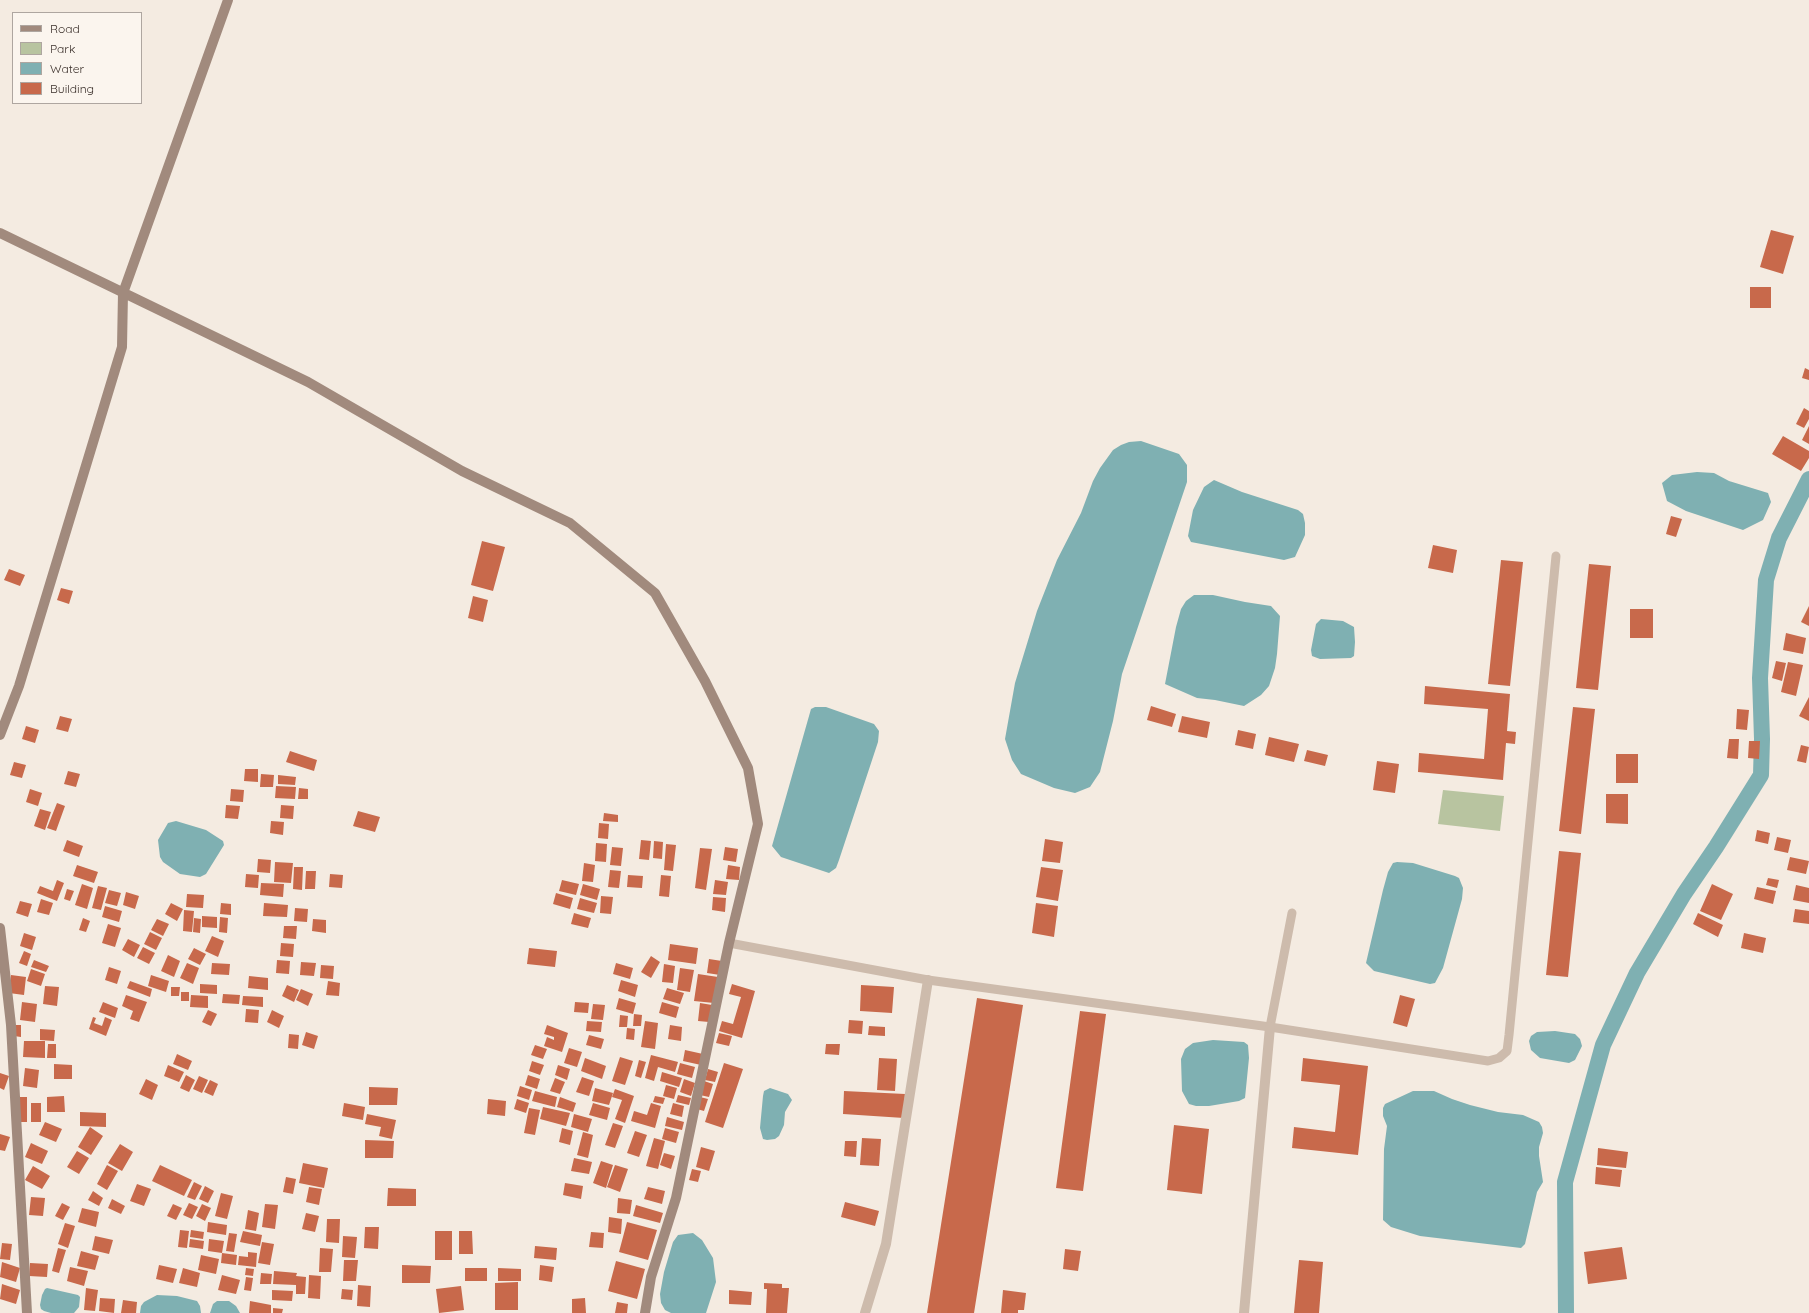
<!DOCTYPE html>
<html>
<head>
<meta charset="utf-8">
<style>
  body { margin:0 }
  #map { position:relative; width:1809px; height:1313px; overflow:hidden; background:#f4ebe1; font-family:Quicksand,sans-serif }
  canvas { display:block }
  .legend { position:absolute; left:12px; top:12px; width:130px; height:92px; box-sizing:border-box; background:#fbf5ee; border:1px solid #aea6a0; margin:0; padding:5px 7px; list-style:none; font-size:12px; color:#3b302b }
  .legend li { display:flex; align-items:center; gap:8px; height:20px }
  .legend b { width:20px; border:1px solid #aea6a0 }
</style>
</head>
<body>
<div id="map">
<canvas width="1809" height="1313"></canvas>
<ul class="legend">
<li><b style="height:5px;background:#a18a7d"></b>Road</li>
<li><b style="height:11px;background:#b8c4a0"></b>Park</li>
<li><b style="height:11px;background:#7fb0b2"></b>Water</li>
<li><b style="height:11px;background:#c8694b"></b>Building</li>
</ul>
</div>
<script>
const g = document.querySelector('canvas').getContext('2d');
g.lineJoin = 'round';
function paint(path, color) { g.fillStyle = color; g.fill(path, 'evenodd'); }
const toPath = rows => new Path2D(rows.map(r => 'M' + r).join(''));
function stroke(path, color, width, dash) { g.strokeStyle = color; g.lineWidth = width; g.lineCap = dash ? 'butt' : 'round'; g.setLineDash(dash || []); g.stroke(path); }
paint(toPath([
  [1443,790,1504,796,1500,831,1438,824]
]), '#b8c4a0');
paint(toPath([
  [1141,441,1179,454,1187,465,1187,482,1122,674,1113,721,1100,772,1090,787,1075,793,1054,788,1021,774,1012,760,1005,739,1015,683,1037,611,1057,560,1081,513,1093,481,1100,468,1113,450,1121,445,1129,442],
  [1697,472,1714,473,1729,481,1768,493,1771,502,1763,520,1743,530,1686,511,1667,501,1662,483,1672,475],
  [1214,480,1242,492,1298,510,1303,514,1305,523,1305,535,1295,557,1284,560,1191,542,1188,536,1193,510,1204,487],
  [1194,595,1213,595,1245,602,1271,606,1280,616,1277,654,1275,668,1269,686,1261,695,1244,706,1215,700,1197,698,1165,684,1176,627,1181,609,1186,601],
  [1321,619,1343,621,1354,627,1355,642,1354,656,1351,658,1320,659,1312,656,1311,650,1316,624],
  [815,707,826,707,874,724,879,731,878,742,839,860,836,868,829,873,781,857,772,846,811,709],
  [176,821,206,830,223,841,224,845,206,874,200,877,180,874,163,862,160,857,158,840,168,823],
  [1397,862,1413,863,1455,876,1459,878,1463,888,1462,899,1443,968,1435,983,1430,984,1374,971,1366,963,1383,890,1388,872,1393,863],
  [1555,1031,1575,1034,1580,1039,1582,1046,1575,1060,1569,1063,1540,1058,1531,1050,1529,1041,1531,1036,1537,1032],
  [1213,1040,1244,1042,1248,1045,1249,1058,1245,1098,1239,1101,1209,1106,1196,1106,1189,1104,1182,1091,1181,1059,1185,1049,1193,1043],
  [770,1088,788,1094,792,1100,785,1112,784,1125,779,1136,775,1139,767,1140,763,1139,760,1128,763,1096,764,1091],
  [1413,1091,1434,1091,1452,1099,1470,1105,1498,1112,1523,1115,1539,1122,1542,1127,1543,1133,1539,1147,1539,1156,1543,1182,1537,1192,1525,1244,1521,1248,1420,1236,1391,1227,1383,1220,1384,1149,1387,1126,1383,1116,1383,1108,1385,1104],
  [693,1233,702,1240,713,1258,716,1282,706,1313,671,1313,665,1310,661,1303,660,1294,664,1272,673,1242,678,1235],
  [47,1288,78,1295,80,1297,79,1307,74,1313,51,1313,44,1311,41,1309,40,1305,42,1295,45,1289],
  [157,1295,177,1296,197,1301,200,1306,201,1313,140,1313,141,1306,144,1302],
  [217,1301,229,1301,236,1306,240,1313,210,1313,213,1304]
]), '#7fb0b2');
stroke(toPath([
  [1566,1313,1565,1182,1603,1045,1637,973,1684,894,1716,847,1761,775,1762,739,1760,678,1766,580,1779,538,1809,479]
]), '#7fb0b2', 16);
paint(toPath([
  [1771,230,1794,236,1783,274,1760,267],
  [1750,287,1771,287,1771,308,1750,308],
  [1805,368,1809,370,1809,380,1802,378],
  [1804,408,1809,411,1809,419,1804,428,1796,424],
  [1809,426,1809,444,1802,440],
  [1783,436,1809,451,1809,458,1801,471,1772,454],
  [1671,516,1682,519,1676,537,1666,534],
  [482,541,505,547,493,591,471,585],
  [1433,545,1457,550,1453,573,1428,568],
  [1501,560,1523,562,1510,686,1488,684],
  [1589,564,1611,566,1598,690,1576,688],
  [9,569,25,575,20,586,4,580],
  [61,588,73,591,69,604,57,600],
  [473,596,488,600,483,622,468,618],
  [1809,606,1809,626,1801,622],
  [1630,609,1653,609,1653,638,1630,638],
  [1786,633,1806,638,1803,654,1783,650],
  [1776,661,1786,663,1782,681,1772,678],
  [1788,662,1803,665,1796,696,1781,692],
  [1425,686,1510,694,1507,731,1516,732,1515,744,1506,743,1503,780,1418,772,1419,753,1484,759,1488,709,1424,704],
  [1809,697,1809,721,1799,716],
  [1151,706,1176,714,1172,727,1147,720],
  [1573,707,1595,709,1581,834,1559,831],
  [1737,709,1749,710,1747,730,1736,729],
  [60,716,72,719,68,732,56,729],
  [1182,716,1210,722,1207,738,1178,732],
  [26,726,39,730,35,743,22,739],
  [1238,730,1256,734,1253,749,1235,745],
  [1269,737,1299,744,1294,762,1265,755],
  [1729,739,1739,739,1738,759,1727,758],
  [1749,741,1760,741,1759,759,1748,758],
  [1801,745,1809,747,1806,763,1797,761],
  [1307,750,1328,755,1325,766,1304,761],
  [290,751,317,760,314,771,286,762],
  [1616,754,1638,754,1638,783,1616,783],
  [1377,761,1399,764,1395,793,1373,790],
  [14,762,26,765,22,778,10,775],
  [245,769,258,769,258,782,244,781],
  [68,771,80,774,76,787,64,784],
  [261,774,274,775,273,787,260,787],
  [278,775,296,777,295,785,278,784],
  [276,786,296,787,295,799,275,798],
  [299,788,308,789,308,799,298,799],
  [30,789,42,793,38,806,26,802],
  [231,789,244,790,243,802,230,801],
  [1606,794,1628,794,1628,824,1606,823],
  [57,803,65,806,56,831,47,828],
  [226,805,240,806,238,819,225,818],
  [281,805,294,806,293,819,280,818],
  [40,809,51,812,45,830,34,826],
  [358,811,380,817,375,832,353,826],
  [604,813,618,815,618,822,603,821],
  [271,821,284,822,283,835,270,833],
  [599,823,609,824,608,839,598,838],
  [1757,830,1770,833,1768,844,1755,841],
  [1777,837,1791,840,1788,853,1774,850],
  [1045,839,1063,842,1060,863,1042,861],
  [67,840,83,846,79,857,63,851],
  [641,840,651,841,649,860,639,859],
  [654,841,663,842,662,859,653,858],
  [596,843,607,844,606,862,595,861],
  [666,844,676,845,673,871,664,870],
  [612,847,623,848,621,866,610,865],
  [725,847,738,849,736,862,723,860],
  [700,848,712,849,706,890,695,888],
  [1559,851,1581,853,1568,977,1546,975],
  [1790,857,1809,861,1806,874,1787,870],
  [258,859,271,860,270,873,257,872],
  [275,862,293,863,291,883,274,882],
  [584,863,595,865,593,882,582,881],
  [77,865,98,872,94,883,73,876],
  [728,865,740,867,739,880,726,879],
  [294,867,303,867,302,890,293,889],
  [1041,867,1063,870,1058,901,1036,897],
  [610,870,621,871,619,888,608,887],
  [306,871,316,871,315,889,305,889],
  [246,874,259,875,258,888,245,887],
  [330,874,343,875,342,888,329,887],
  [628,875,643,876,642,888,627,887],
  [661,875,671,876,669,897,659,896],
  [1768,878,1779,880,1777,888,1766,885],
  [57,880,64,883,57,901,37,893,40,886,53,891],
  [562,880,579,884,576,895,559,891],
  [715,880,728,882,726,895,713,894],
  [261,883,284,884,283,897,260,895],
  [82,884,93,888,87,909,75,905],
  [583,884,600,889,597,900,580,895],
  [1712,884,1733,894,1721,920,1700,911],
  [1796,885,1809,888,1809,903,1793,900],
  [98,886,107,888,101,910,92,908],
  [1757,887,1776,891,1773,904,1754,899],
  [67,889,74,891,70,901,64,899],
  [109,890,121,893,117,906,105,903],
  [126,892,139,896,135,909,123,905],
  [556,893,573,898,570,909,553,904],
  [187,894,204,895,203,908,186,907],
  [601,896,613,897,611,914,600,913],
  [713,897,726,898,725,912,712,910],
  [580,898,597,903,594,913,577,909],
  [41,899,53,903,49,915,37,912],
  [20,901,32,904,28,917,16,913],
  [171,903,183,909,177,921,165,914],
  [221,903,231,904,231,915,220,914],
  [264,903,288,905,287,917,263,916],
  [1036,903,1058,906,1054,937,1032,933],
  [105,906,122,911,119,922,102,917],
  [295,908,308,909,307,922,294,921],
  [1795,909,1809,911,1809,924,1793,922],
  [184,910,194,911,192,932,183,931],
  [574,913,591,918,588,928,571,924],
  [1698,913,1723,925,1718,937,1693,924],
  [202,916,217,917,217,928,202,927],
  [220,917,228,918,227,933,219,932],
  [83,918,90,921,86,932,79,930],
  [194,918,201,919,200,933,193,932],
  [157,919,169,924,163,936,151,930],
  [313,919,326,920,326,933,312,931],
  [108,924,121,928,115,947,102,943],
  [284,926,297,926,296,939,283,938],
  [150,932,162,938,156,950,144,944],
  [24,933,36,937,32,950,20,946],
  [1744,933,1766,938,1763,953,1741,948],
  [212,936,224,941,218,957,205,951],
  [128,939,140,945,134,957,122,950],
  [281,943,294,944,293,957,280,956],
  [670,944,698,948,696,964,668,960],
  [143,947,155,953,149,964,137,958],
  [194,948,206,954,200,965,188,959],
  [529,948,557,951,555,967,527,964],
  [24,951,31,954,27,966,19,963],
  [168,955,180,961,174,977,161,971],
  [651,956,660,962,651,978,641,972],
  [709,959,722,961,720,975,707,973],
  [34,960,49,966,46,972,31,967],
  [277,960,290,961,289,974,276,973],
  [301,962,316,963,314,976,300,975],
  [187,963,199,968,193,984,180,978],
  [212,963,230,964,229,975,211,974],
  [616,963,633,968,630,979,613,974],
  [664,964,675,966,673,983,662,982],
  [321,965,334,966,333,979,320,978],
  [109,967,121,971,117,984,105,980],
  [680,968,694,970,690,992,677,990],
  [31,969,45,974,41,986,27,981],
  [698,974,718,977,714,1003,694,1001],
  [11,975,26,977,24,995,9,993],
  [151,975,169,981,166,992,148,986],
  [249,976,268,978,268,990,248,988],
  [621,980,638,985,635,997,618,991],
  [130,981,152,989,150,997,127,988],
  [328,981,340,983,339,996,326,995],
  [200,984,217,985,217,994,200,993],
  [732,984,755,991,742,1038,719,1031,722,1021,733,1024,741,997,729,994],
  [287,985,299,990,294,1002,282,996],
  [861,985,894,987,892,1013,860,1011],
  [45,986,59,987,57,1006,43,1004],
  [171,987,180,987,179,996,171,996],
  [667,988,684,993,680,1004,663,999],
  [301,989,313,994,308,1006,296,1000],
  [181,992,189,992,189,1001,181,1001],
  [223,994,240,995,239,1004,222,1003],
  [126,995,147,1002,139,1022,130,1019,133,1011,122,1006],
  [191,995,208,996,208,1008,190,1007],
  [1400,995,1415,999,1407,1027,1393,1023],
  [243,996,263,997,263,1007,242,1005],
  [619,998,636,1003,633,1014,616,1009],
  [977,998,1023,1005,974,1313,927,1313],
  [22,1002,37,1004,35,1022,20,1020],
  [103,1002,118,1008,115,1018,99,1012],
  [575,1002,589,1003,588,1013,574,1012],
  [662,1002,679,1007,676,1018,659,1013],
  [700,1003,712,1005,709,1022,698,1021],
  [593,1004,605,1005,603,1020,591,1019],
  [246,1009,259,1010,258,1023,245,1022],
  [208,1010,217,1014,211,1026,202,1022],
  [272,1010,284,1016,279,1028,267,1022],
  [1080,1011,1106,1014,1083,1191,1056,1188],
  [634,1014,642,1015,641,1026,633,1026],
  [620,1015,628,1016,627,1027,619,1027],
  [93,1017,96,1018,94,1023,102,1026,105,1017,112,1020,106,1036,89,1029],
  [849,1020,863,1021,862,1034,848,1033],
  [587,1021,602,1022,601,1032,586,1031],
  [645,1021,658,1023,655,1049,641,1047],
  [15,1025,21,1025,21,1037,14,1036],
  [547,1025,568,1033,562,1052,544,1046,547,1037,554,1040,554,1037,544,1034],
  [670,1025,682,1027,681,1041,668,1039],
  [869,1026,885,1027,885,1036,868,1035],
  [627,1028,635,1029,634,1040,626,1039],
  [40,1029,55,1030,54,1041,40,1040],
  [306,1032,318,1036,314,1049,302,1045],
  [719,1033,732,1036,729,1046,716,1043],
  [289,1034,299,1035,298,1049,288,1048],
  [589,1035,604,1039,601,1049,586,1045],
  [24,1041,45,1041,45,1058,23,1057],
  [48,1044,56,1044,56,1058,47,1058],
  [826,1044,840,1044,839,1055,825,1054],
  [535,1045,547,1049,543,1059,531,1055],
  [569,1048,582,1052,577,1067,564,1063],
  [685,1050,703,1054,701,1065,683,1061],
  [177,1054,192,1061,188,1070,173,1064],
  [651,1055,678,1062,675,1072,658,1067,654,1081,645,1078],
  [620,1057,633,1061,625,1085,612,1081],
  [585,1058,606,1066,602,1079,581,1071],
  [879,1058,897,1059,895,1091,877,1090],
  [1303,1058,1368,1066,1358,1155,1292,1148,1294,1127,1335,1132,1340,1085,1301,1081],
  [639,1060,646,1062,641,1078,635,1076],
  [532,1061,544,1065,540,1075,529,1071],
  [680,1063,695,1067,692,1078,677,1074],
  [724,1063,743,1069,723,1128,705,1122],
  [54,1064,72,1065,72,1079,54,1079],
  [168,1065,184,1072,179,1082,164,1076],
  [558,1065,570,1069,567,1080,555,1075],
  [25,1068,39,1070,37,1088,23,1086],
  [708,1069,718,1072,715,1082,705,1080],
  [662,1072,682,1078,679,1087,660,1081],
  [0,1073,9,1076,4,1090,0,1088],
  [186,1075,195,1080,189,1092,180,1088],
  [528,1075,540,1079,537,1089,525,1085],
  [199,1076,208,1080,202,1093,193,1089],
  [582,1077,594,1081,589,1096,576,1092],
  [555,1078,565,1082,560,1094,550,1091],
  [146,1079,158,1085,152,1100,139,1094],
  [684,1079,695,1083,691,1096,680,1092],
  [210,1080,218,1084,213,1096,204,1092],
  [704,1081,713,1084,709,1097,700,1095],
  [666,1085,677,1088,674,1099,663,1096],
  [520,1086,532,1090,529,1100,517,1096],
  [369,1087,398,1088,397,1105,369,1105],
  [595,1088,613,1093,609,1105,592,1101],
  [615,1089,634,1096,625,1123,615,1119,622,1100,612,1097],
  [535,1091,557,1097,555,1107,532,1101],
  [844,1091,905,1094,904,1118,843,1114],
  [678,1095,691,1098,689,1105,676,1102],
  [64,1096,65,1112,47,1112,47,1097],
  [655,1096,665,1098,663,1104,653,1102],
  [18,1097,27,1097,27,1122,18,1122],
  [560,1097,576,1103,573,1112,557,1107],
  [700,1097,708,1099,704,1111,697,1109],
  [488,1099,506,1101,505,1116,487,1114],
  [517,1099,529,1103,526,1113,514,1109],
  [31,1103,41,1103,41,1122,31,1122],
  [344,1103,365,1107,363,1120,342,1116],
  [593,1103,610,1108,607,1120,589,1115],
  [651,1103,661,1106,655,1128,631,1121,634,1111,647,1115],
  [673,1103,684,1106,682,1117,670,1114],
  [543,1107,570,1113,566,1126,540,1119],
  [529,1108,540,1110,535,1135,524,1133],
  [80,1112,106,1113,106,1127,80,1126],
  [367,1114,396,1120,392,1139,379,1136,381,1127,365,1124],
  [574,1114,592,1119,588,1132,571,1127],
  [667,1117,684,1122,682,1130,665,1126],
  [45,1122,62,1129,56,1142,39,1135],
  [613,1123,623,1126,615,1148,605,1145],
  [1174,1125,1209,1129,1202,1194,1167,1190],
  [90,1127,103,1136,91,1155,78,1147],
  [562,1128,573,1131,570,1145,559,1142],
  [665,1128,679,1132,676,1143,662,1139],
  [635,1131,647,1135,639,1157,627,1153],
  [583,1132,593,1135,588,1158,577,1155],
  [0,1134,10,1137,5,1151,0,1150],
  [654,1138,665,1141,658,1169,646,1166],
  [862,1138,881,1139,879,1166,860,1165],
  [365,1140,394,1141,393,1158,365,1158],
  [845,1141,857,1141,856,1157,844,1156],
  [31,1143,48,1151,42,1164,25,1157],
  [120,1144,133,1152,122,1171,108,1163],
  [701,1147,715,1151,709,1171,696,1167],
  [1598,1148,1628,1152,1626,1168,1597,1165],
  [77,1151,89,1158,79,1174,67,1167],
  [664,1153,675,1156,671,1169,660,1165],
  [574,1158,592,1162,589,1174,571,1171],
  [601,1161,613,1165,606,1188,593,1183],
  [303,1163,328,1168,324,1188,299,1183],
  [107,1165,118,1171,107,1190,97,1184],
  [160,1165,192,1180,184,1196,152,1181],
  [615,1165,628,1169,620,1192,607,1187],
  [33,1166,50,1176,42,1189,25,1180],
  [1596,1167,1622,1170,1620,1187,1595,1184],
  [692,1169,701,1171,698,1182,689,1180],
  [286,1177,296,1179,293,1194,283,1192],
  [194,1182,202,1186,195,1200,187,1197],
  [565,1183,583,1186,581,1199,563,1195],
  [137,1184,151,1189,144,1206,130,1201],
  [205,1186,214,1191,208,1203,199,1199],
  [309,1187,322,1189,319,1205,306,1202],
  [648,1187,665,1191,662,1204,644,1199],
  [388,1188,416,1189,416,1206,387,1206],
  [93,1191,103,1198,99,1206,88,1200],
  [221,1193,233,1196,227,1219,215,1216],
  [31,1197,45,1198,43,1216,29,1215],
  [618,1198,632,1200,630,1214,617,1213],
  [112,1199,125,1206,121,1214,108,1208],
  [845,1202,879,1211,875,1226,841,1217],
  [62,1203,70,1207,63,1220,55,1216],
  [189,1203,198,1207,192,1219,183,1215],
  [173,1204,182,1208,176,1220,167,1216],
  [202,1204,211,1208,205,1221,196,1216],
  [265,1204,278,1205,275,1229,262,1227],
  [636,1205,663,1213,660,1223,633,1216],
  [82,1208,99,1212,96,1227,78,1222],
  [248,1210,259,1213,256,1231,245,1229],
  [306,1213,319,1216,315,1232,302,1229],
  [609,1217,622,1219,621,1234,608,1232],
  [327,1219,340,1219,339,1243,326,1242],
  [208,1222,227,1225,226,1235,207,1232],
  [627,1222,657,1230,648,1260,619,1252],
  [65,1223,75,1226,68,1248,58,1244],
  [365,1227,379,1227,378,1249,364,1248],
  [180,1230,189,1231,187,1248,178,1247],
  [191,1230,204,1232,203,1239,190,1237],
  [243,1231,262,1235,260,1246,240,1242],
  [435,1231,452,1231,452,1260,435,1260],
  [459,1231,472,1231,473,1254,459,1254],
  [591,1232,604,1233,603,1248,589,1247],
  [229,1233,237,1234,234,1252,226,1251],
  [95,1236,113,1240,109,1254,92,1250],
  [343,1236,357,1237,355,1258,342,1257],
  [190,1239,204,1241,203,1249,189,1247],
  [209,1239,224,1241,222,1253,208,1251],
  [262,1242,274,1244,270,1265,258,1263],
  [2,1243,12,1244,10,1260,0,1259],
  [535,1246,557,1248,556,1260,534,1258],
  [1622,1247,1627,1279,1588,1284,1584,1252],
  [58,1248,66,1250,59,1273,52,1271],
  [320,1248,333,1249,331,1272,319,1272],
  [1065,1249,1081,1251,1078,1271,1063,1269],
  [81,1251,99,1256,95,1270,77,1266],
  [248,1252,257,1253,256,1267,238,1265,239,1256,248,1257],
  [222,1253,237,1255,236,1265,221,1263],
  [201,1255,219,1259,216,1274,198,1270],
  [344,1260,358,1260,356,1281,343,1281],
  [1299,1260,1323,1262,1319,1313,1294,1313],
  [616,1261,645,1269,637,1299,608,1291],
  [2,1262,20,1268,16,1282,0,1277],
  [30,1263,48,1264,47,1277,29,1276],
  [159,1265,177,1269,173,1283,156,1279],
  [402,1265,431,1266,430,1283,402,1283],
  [540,1265,554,1267,552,1282,539,1280],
  [70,1267,88,1271,84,1286,67,1281],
  [183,1268,200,1273,197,1287,179,1283],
  [246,1268,254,1269,253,1276,245,1275],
  [465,1268,487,1268,487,1281,465,1281],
  [498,1268,521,1269,521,1281,498,1281],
  [274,1271,297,1273,296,1276,306,1277,305,1294,296,1294,296,1285,273,1284],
  [261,1273,272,1274,271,1284,260,1284],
  [222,1275,240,1280,236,1294,218,1290],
  [309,1275,321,1276,320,1299,308,1298],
  [246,1277,253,1278,251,1291,244,1290],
  [518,1282,518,1310,495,1310,495,1283],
  [764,1283,782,1284,782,1288,789,1288,787,1313,766,1313,767,1289,764,1289],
  [2,1284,20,1290,16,1304,0,1299],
  [358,1285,371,1286,370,1307,357,1306],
  [461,1286,464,1310,439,1313,436,1289],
  [86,1288,98,1290,95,1311,84,1310],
  [342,1289,353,1290,352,1300,341,1299],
  [272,1290,293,1291,292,1301,272,1300],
  [729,1290,752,1292,751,1305,729,1304],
  [1003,1290,1026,1293,1024,1310,1018,1310,1018,1313,1001,1313],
  [100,1298,115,1299,114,1313,99,1311],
  [585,1298,586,1313,572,1313,572,1299],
  [123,1300,137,1302,136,1313,121,1313],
  [250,1301,271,1305,271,1313,249,1313],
  [617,1302,628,1304,627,1313,615,1313],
  [273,1308,283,1309,282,1313,273,1313]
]), '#c8694b');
stroke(toPath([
  [729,943,928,980,1270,1027,1488,1061,1499,1058,1507,1051,1509,1035,1556,556],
  [1270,1027,1292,913]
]), '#cdbbac', 9);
stroke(toPath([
  [865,1313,886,1244,928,980],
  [1244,1313,1270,1027]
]), '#cdbbac', 10);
stroke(toPath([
  [0,233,308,382,462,471,570,523,655,593,705,681,748,768,758,824,729,943,676,1198,651,1277,645,1313],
  [0,735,19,686,122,347,123,293,228,0],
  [0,928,11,1025,27,1313]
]), '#a18a7d', 10);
</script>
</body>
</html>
